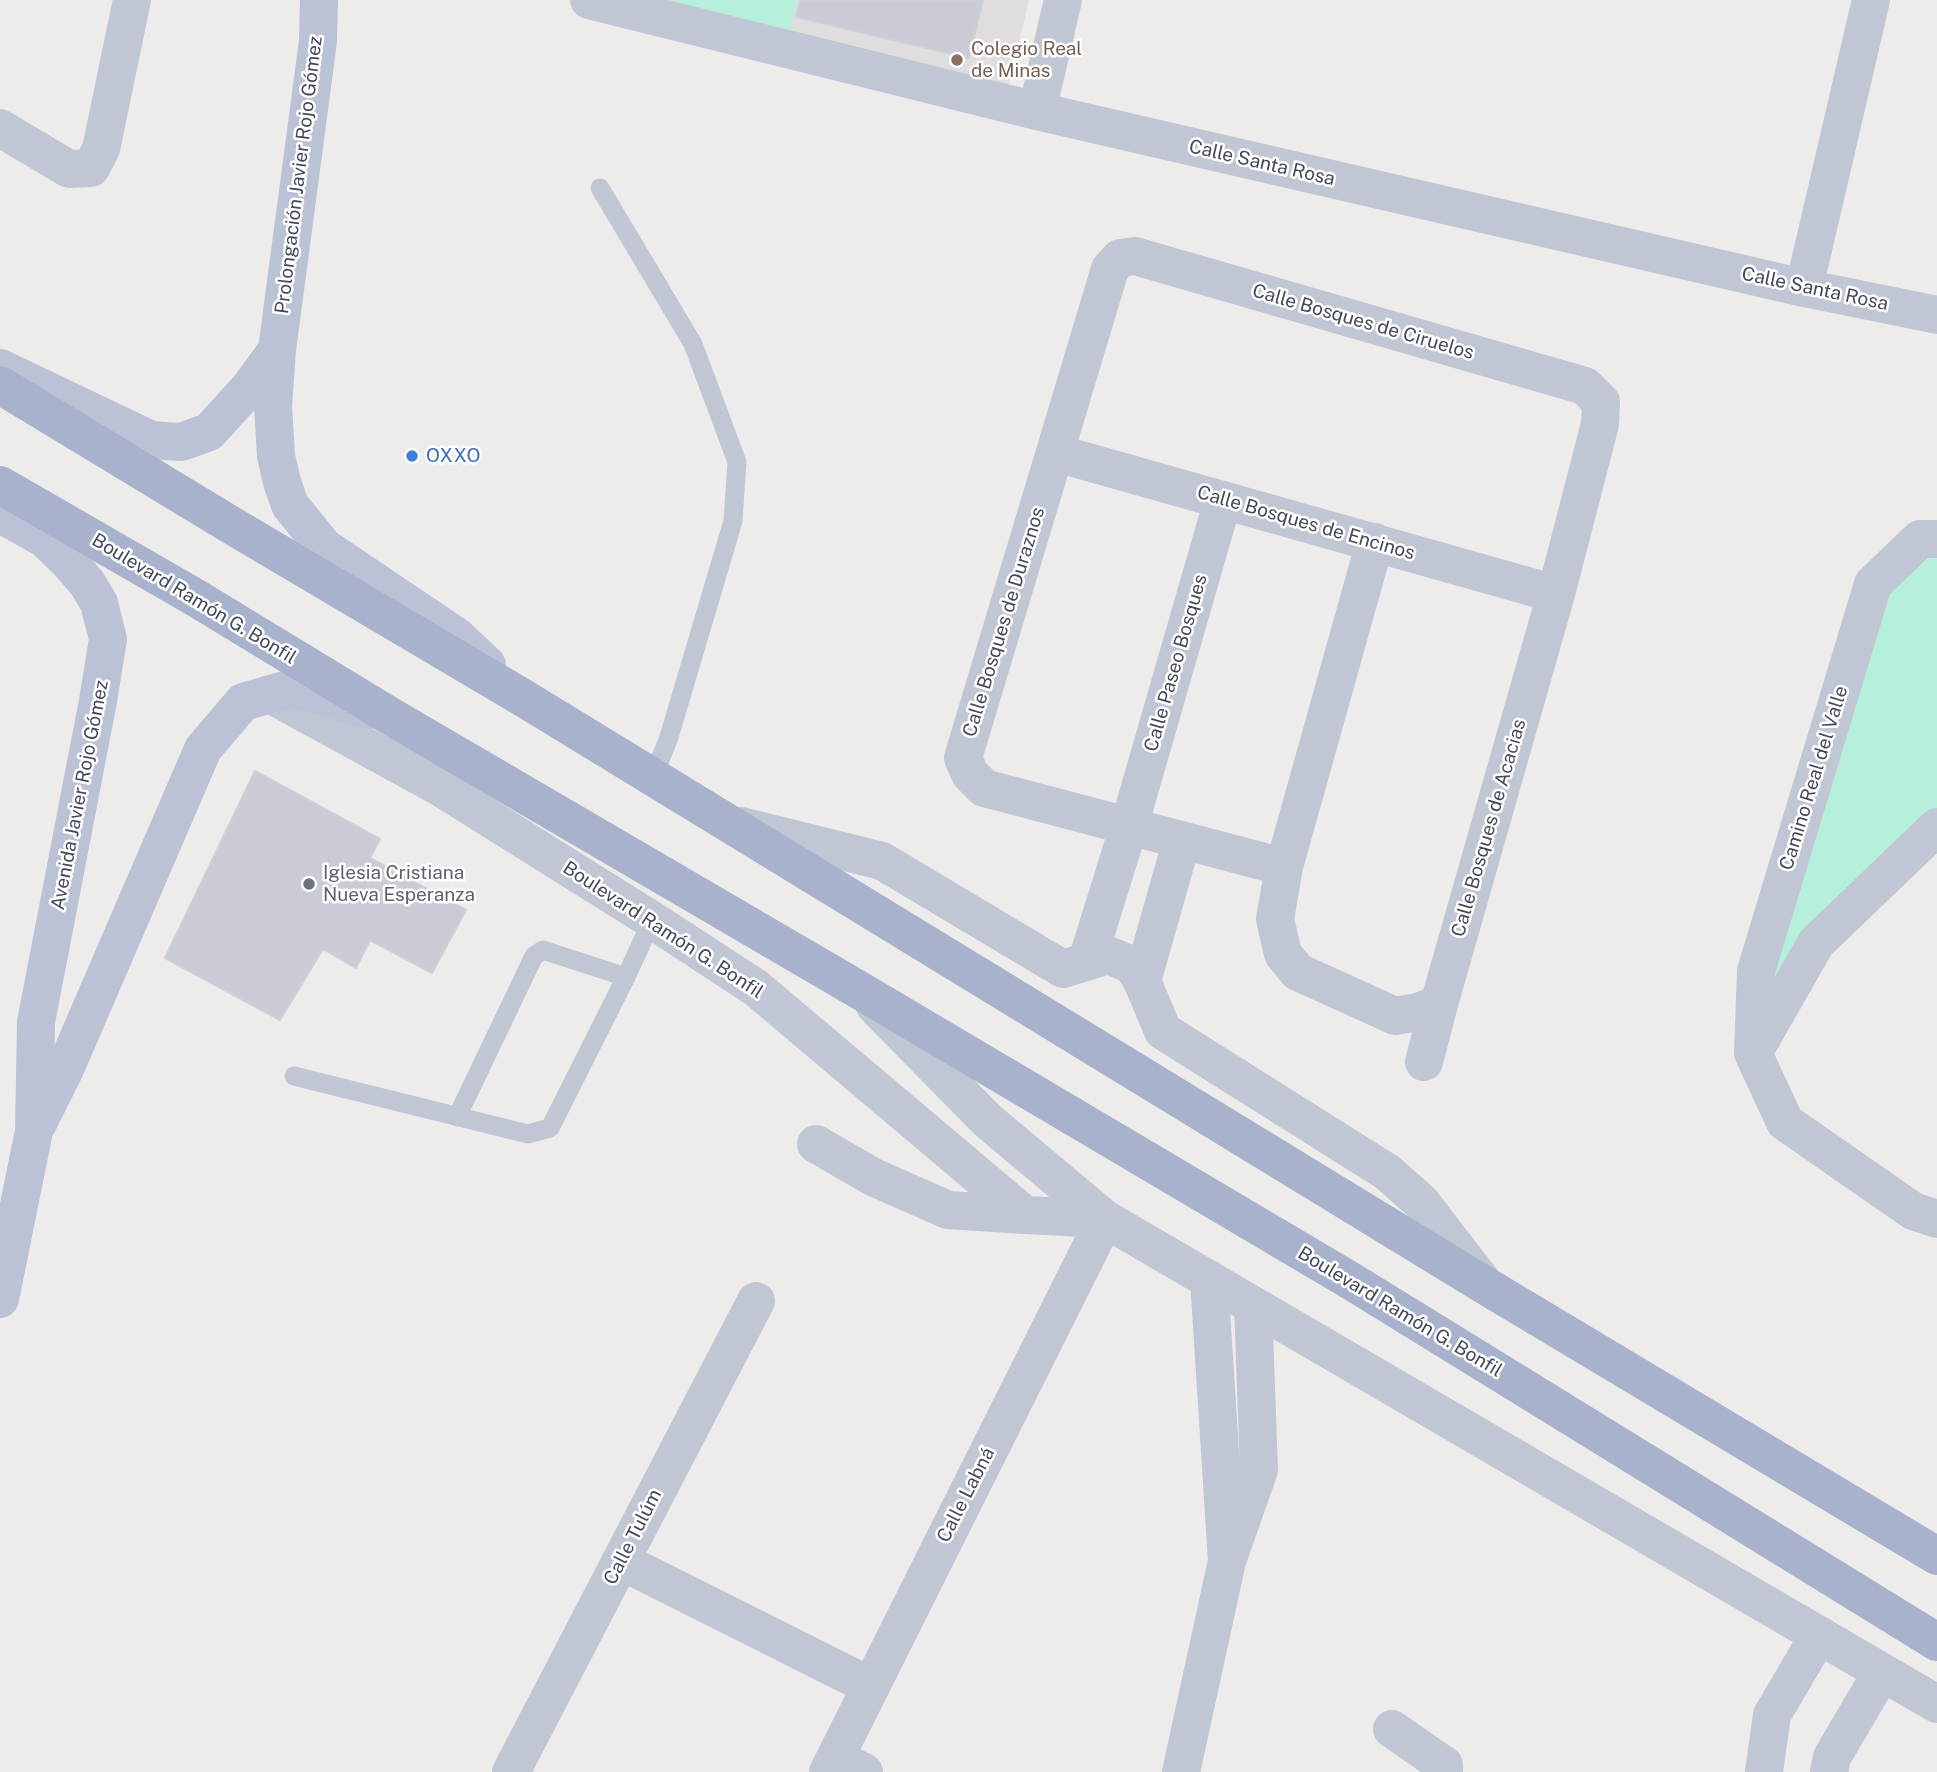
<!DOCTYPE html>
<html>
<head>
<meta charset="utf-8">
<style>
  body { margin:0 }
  canvas { display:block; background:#eeeceb }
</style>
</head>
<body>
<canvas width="1937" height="1772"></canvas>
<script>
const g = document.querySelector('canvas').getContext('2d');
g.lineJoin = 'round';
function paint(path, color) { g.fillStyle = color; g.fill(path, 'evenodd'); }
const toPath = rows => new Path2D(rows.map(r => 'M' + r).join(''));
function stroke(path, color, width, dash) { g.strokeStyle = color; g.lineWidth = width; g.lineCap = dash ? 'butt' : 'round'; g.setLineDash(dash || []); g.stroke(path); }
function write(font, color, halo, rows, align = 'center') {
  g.font = font + ' "Public Sans",sans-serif'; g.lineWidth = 5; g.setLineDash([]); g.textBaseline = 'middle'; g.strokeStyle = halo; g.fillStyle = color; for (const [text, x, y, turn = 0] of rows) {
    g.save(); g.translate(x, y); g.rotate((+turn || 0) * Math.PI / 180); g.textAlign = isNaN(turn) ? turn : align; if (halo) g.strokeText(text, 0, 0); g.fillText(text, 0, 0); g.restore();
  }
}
paint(toPath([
  [659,0,1029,0,1008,88]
]), '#dfdddd');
paint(toPath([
  [678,0,797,0,789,33,677,5],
  [1937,534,1937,820,1761,1023,1867,587]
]), '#b5f0db');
const building = toPath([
  [800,0,983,0,969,58,796,17,800,0],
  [255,771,380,839,370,858,466,910,432,973,370,940,356,968,323,949,280,1020,165,958,255,771]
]);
paint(building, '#cacbd4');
stroke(building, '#cecfd8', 2);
stroke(toPath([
  [600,188,693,344,737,462,733,521,669,737,653,778],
  [294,1076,528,1134,550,1128,626,977,652,920],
  [457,1117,534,956,543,950,626,977]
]), '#c0c6d4', 19);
stroke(toPath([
  [589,0,1037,111,1804,288,1937,315],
  [1037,111,1063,0],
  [0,128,69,169,91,168,101,149,132,0],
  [1804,288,1871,0],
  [1056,453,1556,594],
  [1937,539,1920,539,1873,584,1756,971,1753,1053,1785,1122,1913,1211,1937,1219],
  [1375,542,1284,867,1275,919,1283,954,1298,972,1395,1016,1418,1012,1439,1004],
  [270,694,438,786,652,920,756,988,1025,1215,1105,1219,828,1772],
  [741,826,882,861,1063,969,1108,955,1132,965,1142,981,1163,1031,1387,1172,1421,1202,1485,1285],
  [1284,867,984,788,970,774,963,758,1110,269,1120,258,1135,256,1585,386,1601,402,1600,424,1556,594,1439,1004,1424,1062],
  [1087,961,1129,826,1223,500],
  [1142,981,1182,840],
  [875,1006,987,1120,1105,1219,1937,1704],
  [1756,1048,1816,943,1937,827],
  [816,1144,873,1177,948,1210,1025,1215],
  [1209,1279,1227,1561,1259,1470,1253,1305],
  [621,1561,870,1686],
  [1392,1729,1444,1765,1444,1772],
  [835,1758,864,1772],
  [511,1772,756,1301],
  [1181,1772,1227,1561],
  [1764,1772,1772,1715,1819,1635],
  [1829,1772,1832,1757,1882,1672]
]), '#c0c6d4', 38);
stroke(toPath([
  [319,0,318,41,277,350,273,406,276,456,282,482,290,505,324,547,456,636,487,665],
  [0,368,151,440,181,442,209,432,250,387,277,350],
  [0,502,6,517,45,539,68,561,87,583,99,603,108,639,98,701,36,1022,34,1131,0,1299],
  [38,1123,65,1069,203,749,243,702,292,688,369,710]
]), '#bcc2d6', 38);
stroke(toPath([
  [0,385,231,525,525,699,1486,1286,1937,1556],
  [0,485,196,598,390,716,859,990,1351,1281,1937,1642]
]), '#a8b2cd', 38);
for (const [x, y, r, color] of [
  [957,60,7,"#8d6e63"],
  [412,456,7,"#3f7fe0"],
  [309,884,7,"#6b7280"]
]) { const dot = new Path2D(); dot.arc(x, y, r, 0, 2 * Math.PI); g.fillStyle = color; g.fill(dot); stroke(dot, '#fff', 2.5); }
write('19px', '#785e54', '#fff', [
  ["Colegio Real",971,49],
  ["de Minas",971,71]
], 'left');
write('19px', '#434959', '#fff', [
  ["Calle Santa Rosa",1262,163,13],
  ["Prolongación Javier Rojo Gómez",299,175,-83],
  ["Calle Santa Rosa",1815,289,12],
  ["Calle Bosques de Ciruelos",1363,322,16],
  ["Calle Bosques de Encinos",1306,523,16],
  ["Boulevard Ramón G. Bonfil",194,599,31],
  ["Calle Bosques de Duraznos",1004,622,-73],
  ["Calle Paseo Bosques",1176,663,-74],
  ["Camino Real del Valle",1814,778,-73],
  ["Avenida Javier Rojo Gómez",80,795,-79],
  ["Calle Bosques de Acacias",1489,828,-74],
  ["Boulevard Ramón G. Bonfil",663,930,33],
  ["Boulevard Ramón G. Bonfil",1400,1312,31],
  ["Calle Labná",966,1495,-63],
  ["Calle Tulúm",633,1537,-63]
]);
write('19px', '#366cbe', '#fff', [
  ["OXXO",426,456]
], 'left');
write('19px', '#5b616d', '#fff', [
  ["Iglesia Cristiana",323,873],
  ["Nueva Esperanza",323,895]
], 'left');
</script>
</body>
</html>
